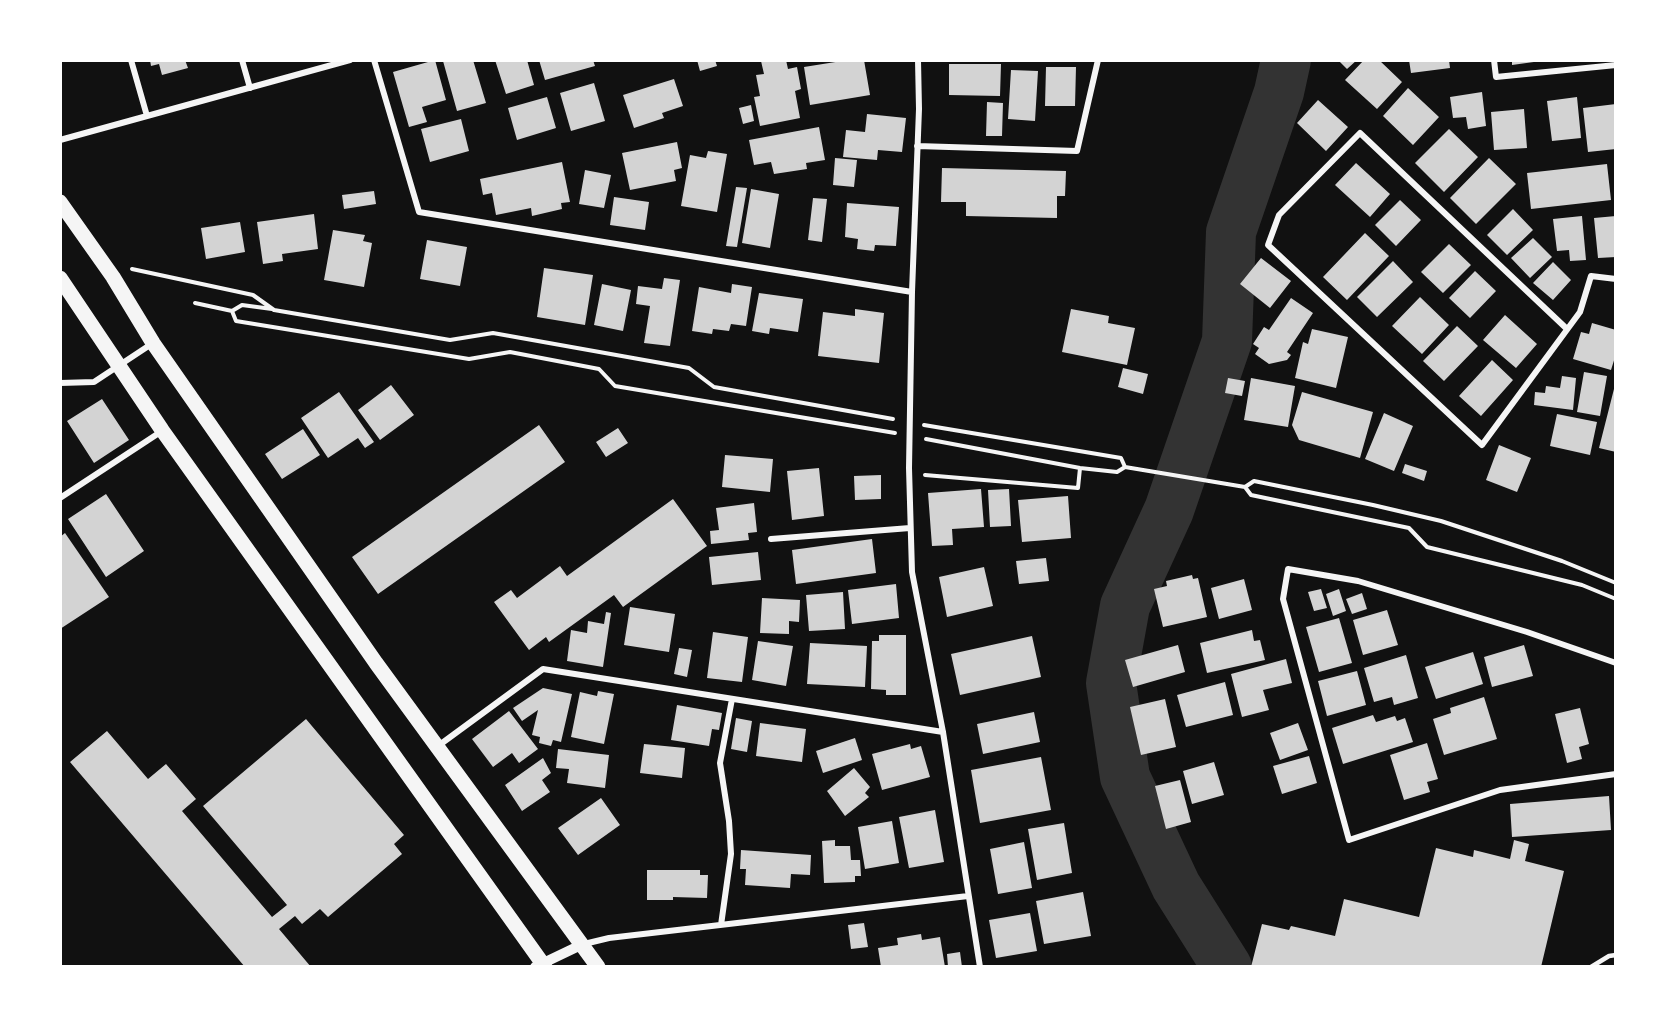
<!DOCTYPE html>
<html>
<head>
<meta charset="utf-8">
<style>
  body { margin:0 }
  #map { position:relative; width:1676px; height:1027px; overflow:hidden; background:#111; font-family:Inter,sans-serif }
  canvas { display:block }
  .frame { position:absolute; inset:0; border:62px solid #fff; pointer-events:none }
</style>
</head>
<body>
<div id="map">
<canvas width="1676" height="1027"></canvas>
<div class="frame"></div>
</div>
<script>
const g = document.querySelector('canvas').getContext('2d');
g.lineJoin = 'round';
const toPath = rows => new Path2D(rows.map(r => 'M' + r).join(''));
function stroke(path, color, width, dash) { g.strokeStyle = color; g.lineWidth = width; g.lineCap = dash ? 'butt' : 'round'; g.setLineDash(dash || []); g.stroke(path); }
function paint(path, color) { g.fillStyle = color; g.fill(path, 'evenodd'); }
stroke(toPath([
  [1227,967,1176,886,1125,777,1111,683,1125,606,1169,510,1227,341,1231,232,1279,92,1286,60]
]), '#333', 50);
paint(toPath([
  [150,60,185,60,188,68,162,75,159,64,151,66],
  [435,60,446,100,422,107,427,122,409,127,393,72],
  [446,60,473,60,486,103,457,111,443,61],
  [495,60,527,60,534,85,506,94],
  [539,60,593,60,595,66,545,80],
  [697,60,715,60,717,66,700,71],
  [786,60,788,69,797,67,801,89,795,91,800,118,760,126,754,97,760,96,756,75,764,74,761,61],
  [848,60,864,60,870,95,810,105,804,67],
  [1338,60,1357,60,1347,69],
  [1364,60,1379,60,1402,82,1377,109,1345,80],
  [1409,60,1449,60,1450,68,1411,73],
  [1512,60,1541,60,1541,61,1512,65],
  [949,64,1001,64,1000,96,949,95],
  [1046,67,1076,67,1075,106,1045,106],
  [1011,70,1038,71,1035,121,1008,119],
  [674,79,683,106,662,113,664,118,634,128,623,95],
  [594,83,605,121,571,131,560,93],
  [1408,88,1439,117,1413,145,1383,116],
  [1482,92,1486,126,1468,129,1466,117,1453,118,1450,97],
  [547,97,556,128,517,140,508,108],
  [1577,97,1581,138,1552,141,1547,101],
  [1318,100,1348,127,1326,151,1297,123],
  [987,102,1003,103,1002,136,986,136],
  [1616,104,1616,149,1588,152,1583,108],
  [751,105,754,121,743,124,739,108],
  [1524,109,1527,148,1494,150,1491,112],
  [867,114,906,118,902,152,878,150,877,160,843,157,846,130,865,132],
  [461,119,469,151,430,162,421,129],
  [819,127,825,160,806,163,807,169,774,174,771,162,754,165,749,140],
  [1449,129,1478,157,1444,192,1415,163],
  [677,142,682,168,674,170,676,181,630,190,622,153],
  [708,151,727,154,717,212,681,206,690,155,706,158],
  [835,158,857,160,854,187,833,185],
  [1489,158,1516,184,1476,224,1450,198],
  [562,162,570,202,561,203,562,209,532,216,531,208,496,215,492,193,483,195,480,179],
  [1356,163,1390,194,1370,217,1335,185],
  [1607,164,1611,200,1531,209,1527,173],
  [942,168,1066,171,1065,196,1057,196,1057,218,966,216,966,202,941,202],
  [585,170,611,175,604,208,579,204],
  [736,187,747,188,737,247,726,246],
  [751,189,779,194,770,248,742,243],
  [374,191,376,204,344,209,342,195],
  [614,197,649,202,645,230,610,225],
  [813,198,827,199,822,242,808,240],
  [1400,200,1421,220,1396,246,1375,225],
  [847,203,899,207,896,246,875,245,874,251,857,249,858,239,845,237],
  [1513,209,1533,230,1507,255,1487,235],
  [314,214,318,249,282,254,283,261,263,264,257,222],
  [1582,216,1586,260,1570,261,1569,250,1557,251,1553,219],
  [1616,216,1616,257,1598,258,1594,218],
  [240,222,245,252,206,259,201,228],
  [333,230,365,235,363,241,372,243,364,287,324,280],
  [1365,233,1389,256,1347,300,1323,277],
  [1533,238,1552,257,1530,278,1511,258],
  [427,240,467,247,460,286,420,279],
  [1449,244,1471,265,1443,293,1421,272],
  [1261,258,1291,281,1270,308,1240,284],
  [1393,261,1413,282,1377,317,1357,297],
  [1553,262,1571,280,1553,300,1533,283],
  [544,268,593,275,585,325,537,317],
  [1475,271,1496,291,1470,318,1449,298],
  [664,278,680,280,670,346,644,343,650,306,636,304,638,286,662,289],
  [602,284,631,290,623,331,594,325],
  [732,284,752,287,746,326,731,324,729,331,713,329,712,334,692,331,699,287,731,293],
  [759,293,803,299,798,332,770,328,769,334,752,331],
  [1420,297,1449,325,1422,354,1392,326],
  [1291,298,1313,313,1287,352,1291,355,1287,360,1269,364,1255,354,1259,348,1253,344,1264,327,1269,330],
  [855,309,884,313,879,363,818,356,823,312,855,316],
  [1071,309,1109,316,1108,323,1135,328,1127,365,1062,352],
  [1505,315,1537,344,1516,368,1483,340],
  [1592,323,1616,330,1616,354,1611,370,1573,359,1581,332,1589,334],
  [1457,326,1478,346,1444,381,1423,361],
  [1312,329,1348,337,1336,388,1295,378,1303,342,1308,344],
  [1492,360,1513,380,1481,416,1459,396],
  [1123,368,1148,374,1143,394,1118,387],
  [1584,372,1607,376,1600,416,1577,412],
  [1562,376,1576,378,1573,410,1534,405,1535,392,1545,393,1546,386,1560,388],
  [1228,378,1245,381,1242,396,1225,393],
  [1251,378,1295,386,1288,427,1244,420],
  [391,385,414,415,380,440,358,410],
  [1615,385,1616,385,1616,452,1599,448],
  [339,392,374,442,365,448,358,438,328,458,301,418],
  [1302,392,1373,412,1360,458,1299,440,1292,425],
  [102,399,129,440,94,463,67,421],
  [1384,413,1413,426,1394,471,1365,459],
  [1557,414,1597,422,1590,455,1550,446],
  [539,425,565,462,378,594,352,557],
  [618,428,628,443,606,457,596,442],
  [303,429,320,455,282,479,265,454],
  [1499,445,1531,458,1517,492,1486,480],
  [725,455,773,459,770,492,722,487],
  [1405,464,1427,471,1424,481,1402,473],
  [819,468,824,516,792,520,787,471],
  [881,475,881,499,855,500,854,476],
  [981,489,984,527,952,529,953,545,932,546,928,493],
  [1009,489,1011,526,990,527,988,490],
  [106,494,144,551,106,577,68,519],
  [1068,496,1071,538,1022,542,1018,500],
  [673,499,707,546,623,607,614,595,549,642,546,637,529,650,494,602,511,590,517,598,560,566,567,576],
  [754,503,757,532,748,533,749,540,711,544,710,531,719,530,716,508],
  [65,533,109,597,60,629,60,537],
  [872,539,876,573,796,584,792,550],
  [758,552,761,580,712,585,709,557],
  [1046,558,1049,581,1019,584,1016,561],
  [984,567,993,606,947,617,939,577],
  [1192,575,1193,579,1198,578,1207,617,1163,627,1154,589,1167,586,1166,581],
  [1244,579,1252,610,1219,619,1211,588],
  [896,584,899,618,852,624,848,590],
  [1321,589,1327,608,1314,611,1308,592],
  [1339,589,1346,611,1333,616,1326,594],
  [843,592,845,629,809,631,806,595],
  [1362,593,1367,609,1352,614,1346,599],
  [762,598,800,600,799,622,789,621,789,634,760,633],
  [630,607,675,614,669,652,624,645],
  [1387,610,1398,645,1363,655,1353,620],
  [606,612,611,613,603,667,567,661,571,630,587,633,588,621,604,624],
  [1339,618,1352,663,1319,672,1306,627],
  [1252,630,1254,641,1260,640,1265,660,1207,673,1200,643],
  [713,632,748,637,742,682,707,678],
  [879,635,906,635,906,695,886,695,886,690,871,689,872,641,879,641],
  [1032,636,1041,677,960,695,951,654],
  [758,641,793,646,786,686,752,680],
  [810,643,867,646,865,687,807,684],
  [1178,645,1185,672,1133,687,1125,660],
  [1524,645,1533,676,1492,687,1484,657],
  [679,648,692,650,687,677,674,674],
  [1473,652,1483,684,1436,699,1425,667],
  [1406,655,1418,698,1394,705,1392,697,1374,702,1364,668],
  [1286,659,1292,683,1263,690,1269,710,1242,717,1231,674],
  [1357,671,1366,705,1327,716,1318,681],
  [1225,682,1233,715,1186,727,1177,695],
  [543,688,572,694,561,742,553,740,551,746,539,743,540,737,532,735,538,710,522,721,513,708],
  [598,691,614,694,604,744,571,737,580,692,597,696],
  [1484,697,1497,739,1444,755,1433,719,1451,713,1450,708],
  [1165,699,1176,747,1141,755,1130,707],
  [677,705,722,713,719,730,712,729,709,746,671,740],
  [1580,708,1589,744,1579,747,1582,759,1567,763,1555,714],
  [509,711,538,749,519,763,512,753,493,767,472,739],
  [1034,712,1040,742,983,754,977,724],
  [1373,715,1376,722,1395,716,1397,721,1405,718,1413,742,1343,764,1332,728],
  [736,718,752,721,747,752,731,749],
  [306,719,404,835,394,844,402,854,328,917,320,909,302,924,295,916,279,929,311,967,245,967,70,762,107,731,148,779,166,764,196,799,182,811,272,917,287,905,203,806],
  [760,723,806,729,802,762,756,756],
  [1298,723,1308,750,1280,760,1270,733],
  [855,738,862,760,823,773,816,751],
  [1427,743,1438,779,1427,782,1430,792,1404,800,1390,755],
  [644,744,685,748,682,778,640,773],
  [910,744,911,749,921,746,930,777,882,790,872,754],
  [558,749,609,755,605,788,567,783,569,769,556,768],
  [1309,756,1317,783,1282,794,1273,766],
  [1041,757,1051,810,980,823,971,770],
  [543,758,551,773,542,780,550,792,522,811,505,785],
  [1214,762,1224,795,1192,804,1183,771],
  [854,768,870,787,865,793,869,797,845,816,827,791],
  [1180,780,1191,822,1166,829,1155,786],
  [1609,796,1611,830,1512,837,1510,804],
  [601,798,620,825,578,855,558,828],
  [935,810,944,862,909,868,899,817],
  [892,821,899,863,865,869,858,827],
  [1064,823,1072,873,1037,880,1028,829],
  [835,840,835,846,850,846,851,860,860,860,861,876,855,876,855,882,824,883,822,841],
  [1514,840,1529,844,1525,861,1564,871,1541,967,1251,967,1262,924,1289,930,1291,926,1335,936,1344,899,1419,917,1436,848,1473,857,1474,850,1510,859],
  [1024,842,1032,888,998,894,990,849],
  [741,850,811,855,810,875,791,874,790,888,745,885,746,869,740,869],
  [647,870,700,870,700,875,708,875,707,898,673,897,673,900,647,900],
  [1083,892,1091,936,1044,944,1036,901],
  [1030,913,1037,951,996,958,989,920],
  [864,923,868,947,851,949,848,925],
  [921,934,922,940,940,937,945,967,881,967,878,948,898,945,897,938],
  [960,952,962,967,948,967,947,954]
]), '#d3d3d3');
stroke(toPath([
  [132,269,253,295,274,310,450,340,493,333,689,368,714,387,893,419],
  [195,303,232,311,236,321,469,359,510,352,599,369,615,386,895,433],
  [232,311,242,305,272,309],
  [924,425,1121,458,1125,467],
  [926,439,1080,468,1117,472,1125,467,1245,487,1251,495,1409,528,1427,547,1582,585,1616,599],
  [925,475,1078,488,1080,468],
  [1245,487,1254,481,1373,505,1441,521,1562,561,1616,583]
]), '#f5f5f5', 4);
stroke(toPath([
  [1591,967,1609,956,1616,955]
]), '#f5f5f5', 4.5);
stroke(toPath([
  [131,60,147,116],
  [242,60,250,88],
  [374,60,419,212,912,292],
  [918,60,919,109,912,292,909,468,912,572,943,732,980,967],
  [1494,60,1496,77,1616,65],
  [60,140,350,60],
  [917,146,1077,151,1098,60],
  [1567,329,1360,133,1279,215,1268,245,1482,445,1580,312,1591,276,1616,279],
  [60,383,94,382,153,343],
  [60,498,162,431],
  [771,539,910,528],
  [1616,663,1527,632,1358,581,1288,569,1283,599,1349,840,1500,790,1616,774],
  [438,746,543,669,943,732],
  [721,925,731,854,729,821,720,763,732,699],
  [584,944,609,938,968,896]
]), '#f5f5f5', 6);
stroke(toPath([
  [535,967,581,945]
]), '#f5f5f5', 10);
stroke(toPath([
  [60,202,113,277,153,343,376,663,598,967],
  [60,278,162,430,545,967]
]), '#f5f5f5', 15);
</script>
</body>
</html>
